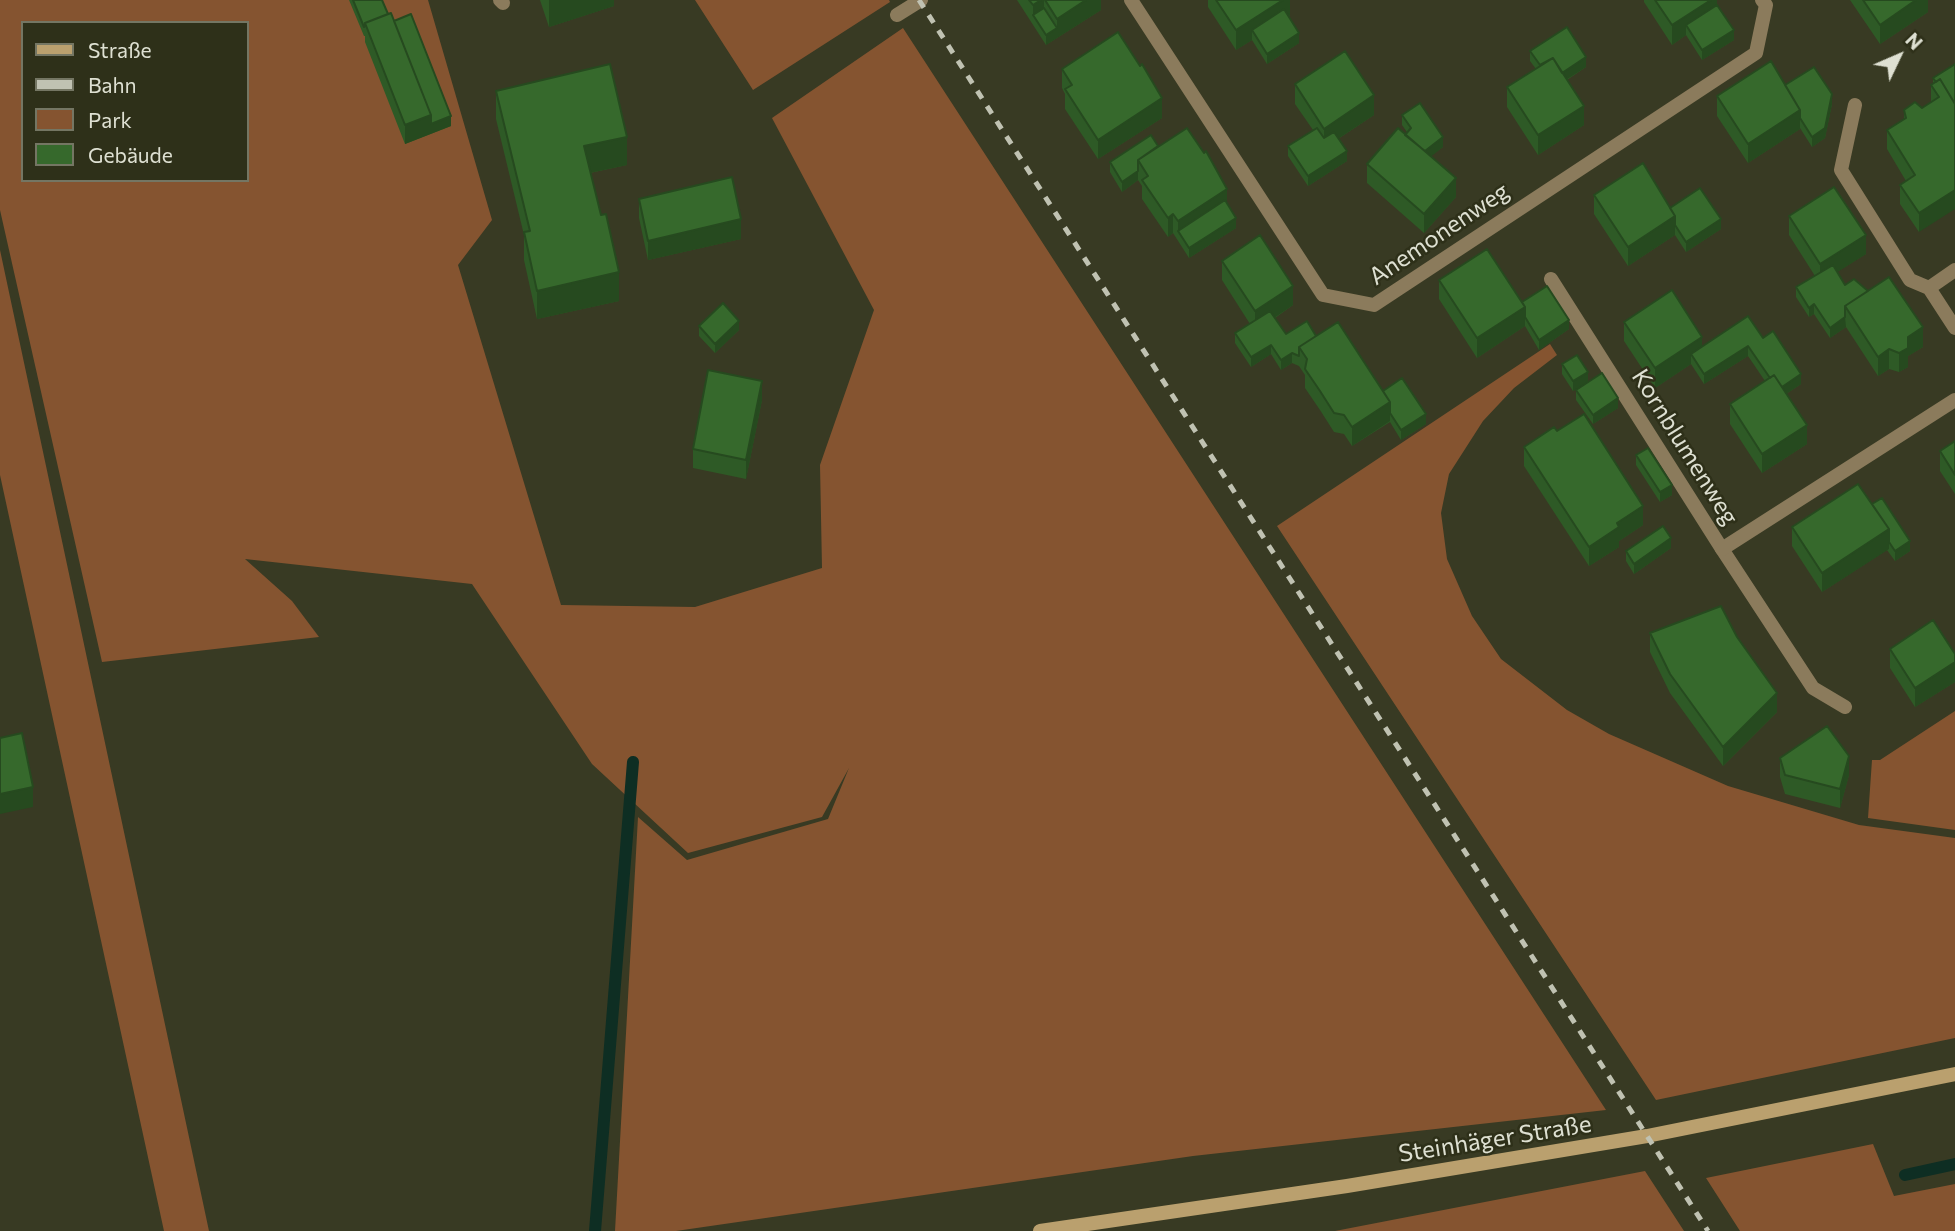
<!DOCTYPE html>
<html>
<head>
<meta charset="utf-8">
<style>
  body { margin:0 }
  #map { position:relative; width:1955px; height:1231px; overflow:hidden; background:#383a23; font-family:Commissioner,sans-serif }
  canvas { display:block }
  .legend { position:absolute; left:21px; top:21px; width:228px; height:161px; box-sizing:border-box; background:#2e3019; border:2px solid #747663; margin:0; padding:9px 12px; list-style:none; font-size:21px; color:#dee0d2 }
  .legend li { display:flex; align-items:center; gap:14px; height:35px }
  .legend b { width:35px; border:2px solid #747663 }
  .north { position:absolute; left:1864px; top:21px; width:70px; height:70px; -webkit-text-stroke:5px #2e3019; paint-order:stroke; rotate:46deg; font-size:19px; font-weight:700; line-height:28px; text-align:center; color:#dee0d2 }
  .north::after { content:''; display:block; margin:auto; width:24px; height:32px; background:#dee0d2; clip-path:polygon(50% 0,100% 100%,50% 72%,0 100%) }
</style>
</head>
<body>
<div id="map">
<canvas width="1955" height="1231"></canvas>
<ul class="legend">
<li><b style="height:9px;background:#baa06e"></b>Straße</li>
<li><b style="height:9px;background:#c0c2b2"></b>Bahn</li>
<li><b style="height:19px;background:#855430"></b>Park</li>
<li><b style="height:19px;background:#36692c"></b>Gebäude</li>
</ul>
<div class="north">N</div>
</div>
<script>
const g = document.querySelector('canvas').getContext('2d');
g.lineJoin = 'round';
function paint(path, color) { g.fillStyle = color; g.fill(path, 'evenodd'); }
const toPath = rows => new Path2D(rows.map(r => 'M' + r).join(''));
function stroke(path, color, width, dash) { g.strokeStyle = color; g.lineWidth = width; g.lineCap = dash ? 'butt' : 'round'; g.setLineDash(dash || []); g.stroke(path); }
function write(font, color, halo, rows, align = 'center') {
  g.font = font + ' Commissioner,sans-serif'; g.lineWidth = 5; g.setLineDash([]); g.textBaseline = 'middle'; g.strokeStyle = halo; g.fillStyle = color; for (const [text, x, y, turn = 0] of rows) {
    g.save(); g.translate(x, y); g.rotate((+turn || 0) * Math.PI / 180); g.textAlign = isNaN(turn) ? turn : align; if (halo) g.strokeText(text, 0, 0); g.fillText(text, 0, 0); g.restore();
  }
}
paint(toPath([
  [0,0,428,0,492,220,458,265,561,605,695,607,822,568,820,465,874,310,772,118,903,28,1606,1110,1193,1156,676,1231,615,1231,638,817,687,860,828,819,849,768,822,817,688,853,592,764,472,584,245,559,292,601,319,637,102,662,0,210],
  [23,23,247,23,247,180,23,180],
  [695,0,889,0,890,2,753,90],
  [0,250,209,1231,164,1231,0,475],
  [1550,344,1557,355,1514,388,1483,421,1449,474,1441,513,1447,559,1472,616,1501,659,1567,710,1609,734,1728,786,1859,825,1955,838,1955,1038,1656,1100,1277,526],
  [1955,711,1955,830,1868,818,1872,760,1880,760],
  [1873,1144,1894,1196,1955,1184,1955,1231,1740,1231,1706,1178],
  [1645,1171,1684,1231,1335,1231]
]), '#855430');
stroke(toPath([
  [1905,1175,1955,1164],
  [595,1231,633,762]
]), '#0e2e23', 12);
stroke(toPath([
  [500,0,503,3],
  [897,15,921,0],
  [1722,549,1813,688,1845,707]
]), '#8b7b5c', 14);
stroke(toPath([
  [1131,0,1323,295,1374,305,1756,53,1766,5,1762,0],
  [1855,105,1841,170,1910,280,1929,288],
  [1955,270,1929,288,1955,328],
  [1551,279,1722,549,1955,400]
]), '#8b7b5c', 14);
stroke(toPath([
  [1040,1231,1347,1186,1647,1136,1955,1074]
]), '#baa06e', 14);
stroke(toPath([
  [919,0,1708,1231]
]), '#c0c2b2', 5, [9, 9]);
paint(toPath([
  [349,0,382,0,388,14,394,21,451,126,405,144,365,42,365,36,364,36],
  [540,0,614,0,614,6,549,27],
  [1017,0,1101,0,1101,10,1046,45],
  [1208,0,1290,0,1290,15,1289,16,1299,43,1267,64,1252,40,1236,50,1208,7],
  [1644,0,1717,0,1717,5,1734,40,1702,60,1686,35,1672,45,1644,2],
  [1850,0,1928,0,1928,12,1880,44],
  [1530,51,1586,67,1567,80,1584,125,1538,155,1507,107,1507,87,1536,69,1530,61],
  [1955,64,1919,232,1900,204,1900,185,1906,181,1887,149,1887,130,1904,119,1904,110,1922,108,1931,102,1931,85,1933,84,1933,78],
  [1062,69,1162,118,1098,159,1065,109,1065,94,1062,88],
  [1295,84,1374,115,1338,139,1347,161,1308,186,1288,156,1288,146,1313,130,1295,104],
  [1785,85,1832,104,1825,138,1812,147,1800,128,1800,129,1748,163,1717,116,1717,96],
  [496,91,627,165,590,173,619,301,537,319,524,260,524,235,496,119],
  [1402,115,1443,147,1431,156,1456,197,1424,233,1367,183,1367,164,1407,132,1402,125],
  [1158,146,1227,203,1236,228,1189,258,1173,233,1168,237,1142,199,1142,186,1138,180,1122,192,1110,172,1110,162],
  [1594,195,1670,208,1721,229,1686,252,1675,235,1628,266,1594,214],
  [639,199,741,239,648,260,639,218],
  [1789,216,1866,254,1837,272,1845,285,1923,347,1908,356,1908,367,1899,372,1889,369,1878,376,1846,327,1830,338,1814,314,1809,317,1796,297,1796,287,1815,276,1789,235],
  [1222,261,1293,305,1275,318,1286,334,1316,336,1383,391,1426,424,1401,440,1390,422,1352,446,1344,434,1334,432,1320,410,1305,388,1305,375,1299,366,1292,363,1281,370,1271,354,1251,367,1235,343,1235,333,1250,324,1222,280],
  [1439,280,1522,302,1569,329,1539,350,1525,326,1477,358,1439,299],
  [1624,322,1702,347,1763,338,1801,384,1786,394,1807,444,1762,473,1730,424,1730,404,1765,381,1748,356,1704,384,1691,364,1655,388,1624,341],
  [699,326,739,330,715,353,699,336],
  [1562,364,1588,382,1573,391,1562,374],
  [1576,390,1618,408,1593,424,1576,400],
  [762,400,746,479,693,468,693,449],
  [1955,441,1955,494,1940,471,1940,451],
  [1524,447,1643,525,1619,541,1619,547,1589,566,1524,466],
  [1636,455,1672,495,1660,502,1636,465],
  [1872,504,1910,551,1895,561,1887,550,1822,592,1792,546,1792,527],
  [1671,548,1634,574,1626,561,1626,551],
  [1650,633,1737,637,1777,712,1723,766,1670,693,1650,652],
  [1890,649,1955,654,1955,682,1915,707,1890,668],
  [1780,758,1849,775,1840,808,1785,794,1780,777]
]), '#2e5a26');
paint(toPath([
  [549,0,614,0,614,6,549,27],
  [1041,0,1044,0,1044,18,1033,15,1033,5],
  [1086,0,1101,0,1101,10,1057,38,1057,19],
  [1283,0,1290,0,1290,15,1257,37,1252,30,1252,40,1236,50,1236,30],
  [1711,0,1717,0,1717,15,1686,25,1686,35,1672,45,1672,25],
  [1916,0,1928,0,1928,12,1880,44,1880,25],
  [1057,28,1057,38,1046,45,1046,35],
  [1734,30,1734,40,1702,60,1702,50],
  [1299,33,1299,43,1267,64,1267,54],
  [1586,57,1586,67,1558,85,1558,75],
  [1832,94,1832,104,1825,138,1812,147,1812,137],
  [1374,95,1374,115,1324,148,1324,129],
  [1162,98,1162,118,1098,159,1098,140],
  [1584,106,1584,125,1538,155,1538,135],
  [1800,110,1800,129,1748,163,1748,144],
  [431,115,451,116,451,126,405,144,405,125],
  [627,137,627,165,584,174,584,146],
  [1443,137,1443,147,1419,166,1419,156],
  [1347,151,1347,161,1308,186,1308,176],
  [1138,171,1138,180,1122,192,1122,182],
  [1456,178,1456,197,1424,233,1424,214],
  [1227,189,1227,208,1178,231,1178,241,1178,221],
  [1955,190,1955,209,1919,232,1919,213],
  [1173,214,1173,233,1168,237,1168,218],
  [1675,216,1675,235,1628,266,1628,247],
  [1236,218,1236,228,1189,258,1189,248],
  [741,219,741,239,648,260,648,241],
  [1721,219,1721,229,1686,252,1686,242],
  [1866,235,1866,254,1820,283,1820,264],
  [619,272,619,301,537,319,537,291],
  [1293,286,1293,305,1255,331,1255,311],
  [1814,304,1814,314,1809,317,1809,308],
  [1525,307,1525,326,1477,358,1477,338],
  [1845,317,1846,327,1830,338,1830,328],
  [1569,320,1569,329,1539,350,1539,340],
  [739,321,739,330,715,353,715,344],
  [1923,327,1923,347,1908,356,1908,367,1899,372,1899,353,1908,337],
  [1702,337,1702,356,1691,354,1691,364,1655,388,1655,368],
  [1271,345,1271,354,1251,367,1251,357],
  [1748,346,1748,356,1704,384,1704,374],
  [1889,349,1889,369,1878,376,1878,357],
  [1292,353,1292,363,1281,370,1281,360],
  [1588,372,1588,382,1573,391,1573,381],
  [1801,374,1801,384,1777,400,1777,390],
  [762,381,762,400,746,479,746,460],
  [1618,398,1618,408,1593,424,1593,415],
  [1390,402,1390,421,1352,446,1352,427],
  [1426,414,1426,424,1401,440,1401,430],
  [1807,425,1807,444,1762,473,1762,454],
  [1672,485,1672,495,1660,502,1660,492],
  [1643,506,1643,525,1619,541,1619,547,1589,566,1589,547,1617,523],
  [1889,529,1889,549,1822,592,1822,573],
  [1671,538,1671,548,1634,574,1634,564],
  [1910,541,1910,551,1895,561,1895,551],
  [1955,662,1955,682,1915,707,1915,688],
  [1777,693,1777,712,1723,766,1723,747],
  [1849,756,1849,775,1840,808,1840,789],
  [33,787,33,807,0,814,0,794]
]), '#264a1f');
const building = toPath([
  [353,0,382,0,388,14,365,23,365,26,364,27,353,0],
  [1029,0,1041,0,1033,5,1029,0],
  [1045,0,1086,0,1057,19,1045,0],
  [1216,0,1283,0,1236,30,1216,0],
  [1655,0,1711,0,1672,25,1655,0],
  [1863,0,1916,0,1880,25,1863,0],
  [1717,5,1734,30,1702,50,1686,25,1717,5],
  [1044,8,1057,28,1046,35,1033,15,1044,8],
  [1284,9,1299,33,1267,54,1252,30,1284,9],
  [391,13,431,115,405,125,365,23,391,13],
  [411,14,451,116,431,124,431,115,394,21,411,14],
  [1567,27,1586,57,1562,73,1553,58,1540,65,1530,51,1567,27],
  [1118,32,1140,66,1142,64,1162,98,1098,140,1065,89,1072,85,1062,69,1118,32],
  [1345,51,1374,95,1324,129,1295,84,1345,51],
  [1553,58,1584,106,1538,135,1507,87,1553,58],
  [1771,61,1800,110,1748,144,1717,96,1771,61],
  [610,64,627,137,584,146,601,215,606,214,619,272,537,291,524,232,530,231,496,91,610,64],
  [1955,64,1955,104,1940,79,1936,82,1933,78,1955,64],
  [1814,67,1832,94,1825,128,1812,137,1800,118,1800,110,1785,85,1814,67],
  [1940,79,1955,104,1955,190,1919,213,1900,185,1915,175,1887,130,1906,118,1904,110,1915,102,1922,108,1939,97,1931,85,1940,79],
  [1420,103,1443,137,1425,151,1405,135,1411,128,1402,115,1420,103],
  [1187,128,1204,153,1206,151,1227,189,1178,221,1173,214,1168,218,1142,180,1148,176,1138,160,1187,128],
  [1317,128,1324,138,1334,132,1347,151,1308,176,1288,146,1317,128],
  [1398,128,1456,178,1424,214,1367,164,1398,128],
  [1151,135,1158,146,1138,160,1138,171,1122,182,1110,162,1151,135],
  [1643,163,1675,216,1628,247,1594,195,1643,163],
  [732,177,741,219,648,241,639,199,732,177],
  [1834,187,1866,235,1820,264,1789,216,1834,187],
  [1700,188,1721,219,1686,242,1675,225,1675,216,1670,208,1700,188],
  [1225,200,1236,218,1189,248,1178,231,1225,200],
  [1260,235,1293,286,1255,311,1222,261,1260,235],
  [1487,249,1525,307,1477,338,1439,280,1487,249],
  [1833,265,1845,285,1854,279,1868,291,1845,306,1845,317,1830,328,1814,304,1809,308,1796,287,1833,265],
  [1889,277,1923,327,1908,337,1908,348,1899,353,1889,349,1878,357,1845,306,1889,277],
  [1547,286,1569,320,1539,340,1525,317,1525,307,1522,302,1547,286],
  [1672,290,1702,337,1655,368,1624,322,1672,290],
  [723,303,739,321,715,344,699,326,723,303],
  [1270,311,1286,334,1307,321,1316,336,1299,347,1299,356,1292,353,1281,360,1271,345,1251,357,1235,333,1270,311],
  [1748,316,1763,338,1773,331,1801,374,1782,387,1774,375,1770,378,1748,346,1704,374,1691,354,1748,316],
  [1338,322,1390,402,1352,427,1344,415,1334,413,1320,391,1305,369,1307,359,1299,347,1338,322],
  [1577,355,1588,372,1573,381,1562,364,1577,355],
  [708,370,762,381,746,460,693,449,708,370],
  [1602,373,1618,398,1593,415,1576,390,1602,373],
  [1774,375,1807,425,1762,454,1730,404,1774,375],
  [1402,378,1426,414,1401,430,1390,413,1390,402,1383,391,1402,378],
  [1584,414,1643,506,1617,523,1619,527,1589,547,1524,447,1554,427,1557,431,1584,414],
  [1955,441,1955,475,1940,451,1955,441],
  [1648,448,1672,485,1660,492,1636,455,1648,448],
  [1858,484,1889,529,1822,573,1792,527,1858,484],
  [1882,498,1910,541,1895,551,1889,542,1889,529,1872,504,1882,498],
  [1663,526,1671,538,1634,564,1626,551,1663,526],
  [1721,606,1737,637,1777,693,1723,747,1670,674,1650,633,1721,606],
  [1933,620,1955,654,1955,662,1915,688,1890,649,1933,620],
  [1827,726,1849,756,1840,789,1785,775,1780,758,1827,726],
  [22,733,33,787,0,794,0,738,22,733]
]);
paint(building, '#36692c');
stroke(building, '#264a1f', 2);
write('24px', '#dee0d2', '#2e3019', [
  ["Anemonenweg",1439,234,-34],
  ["Kornblumenweg",1685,447,58],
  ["Steinhäger Straße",1495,1139,-9]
]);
</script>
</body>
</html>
